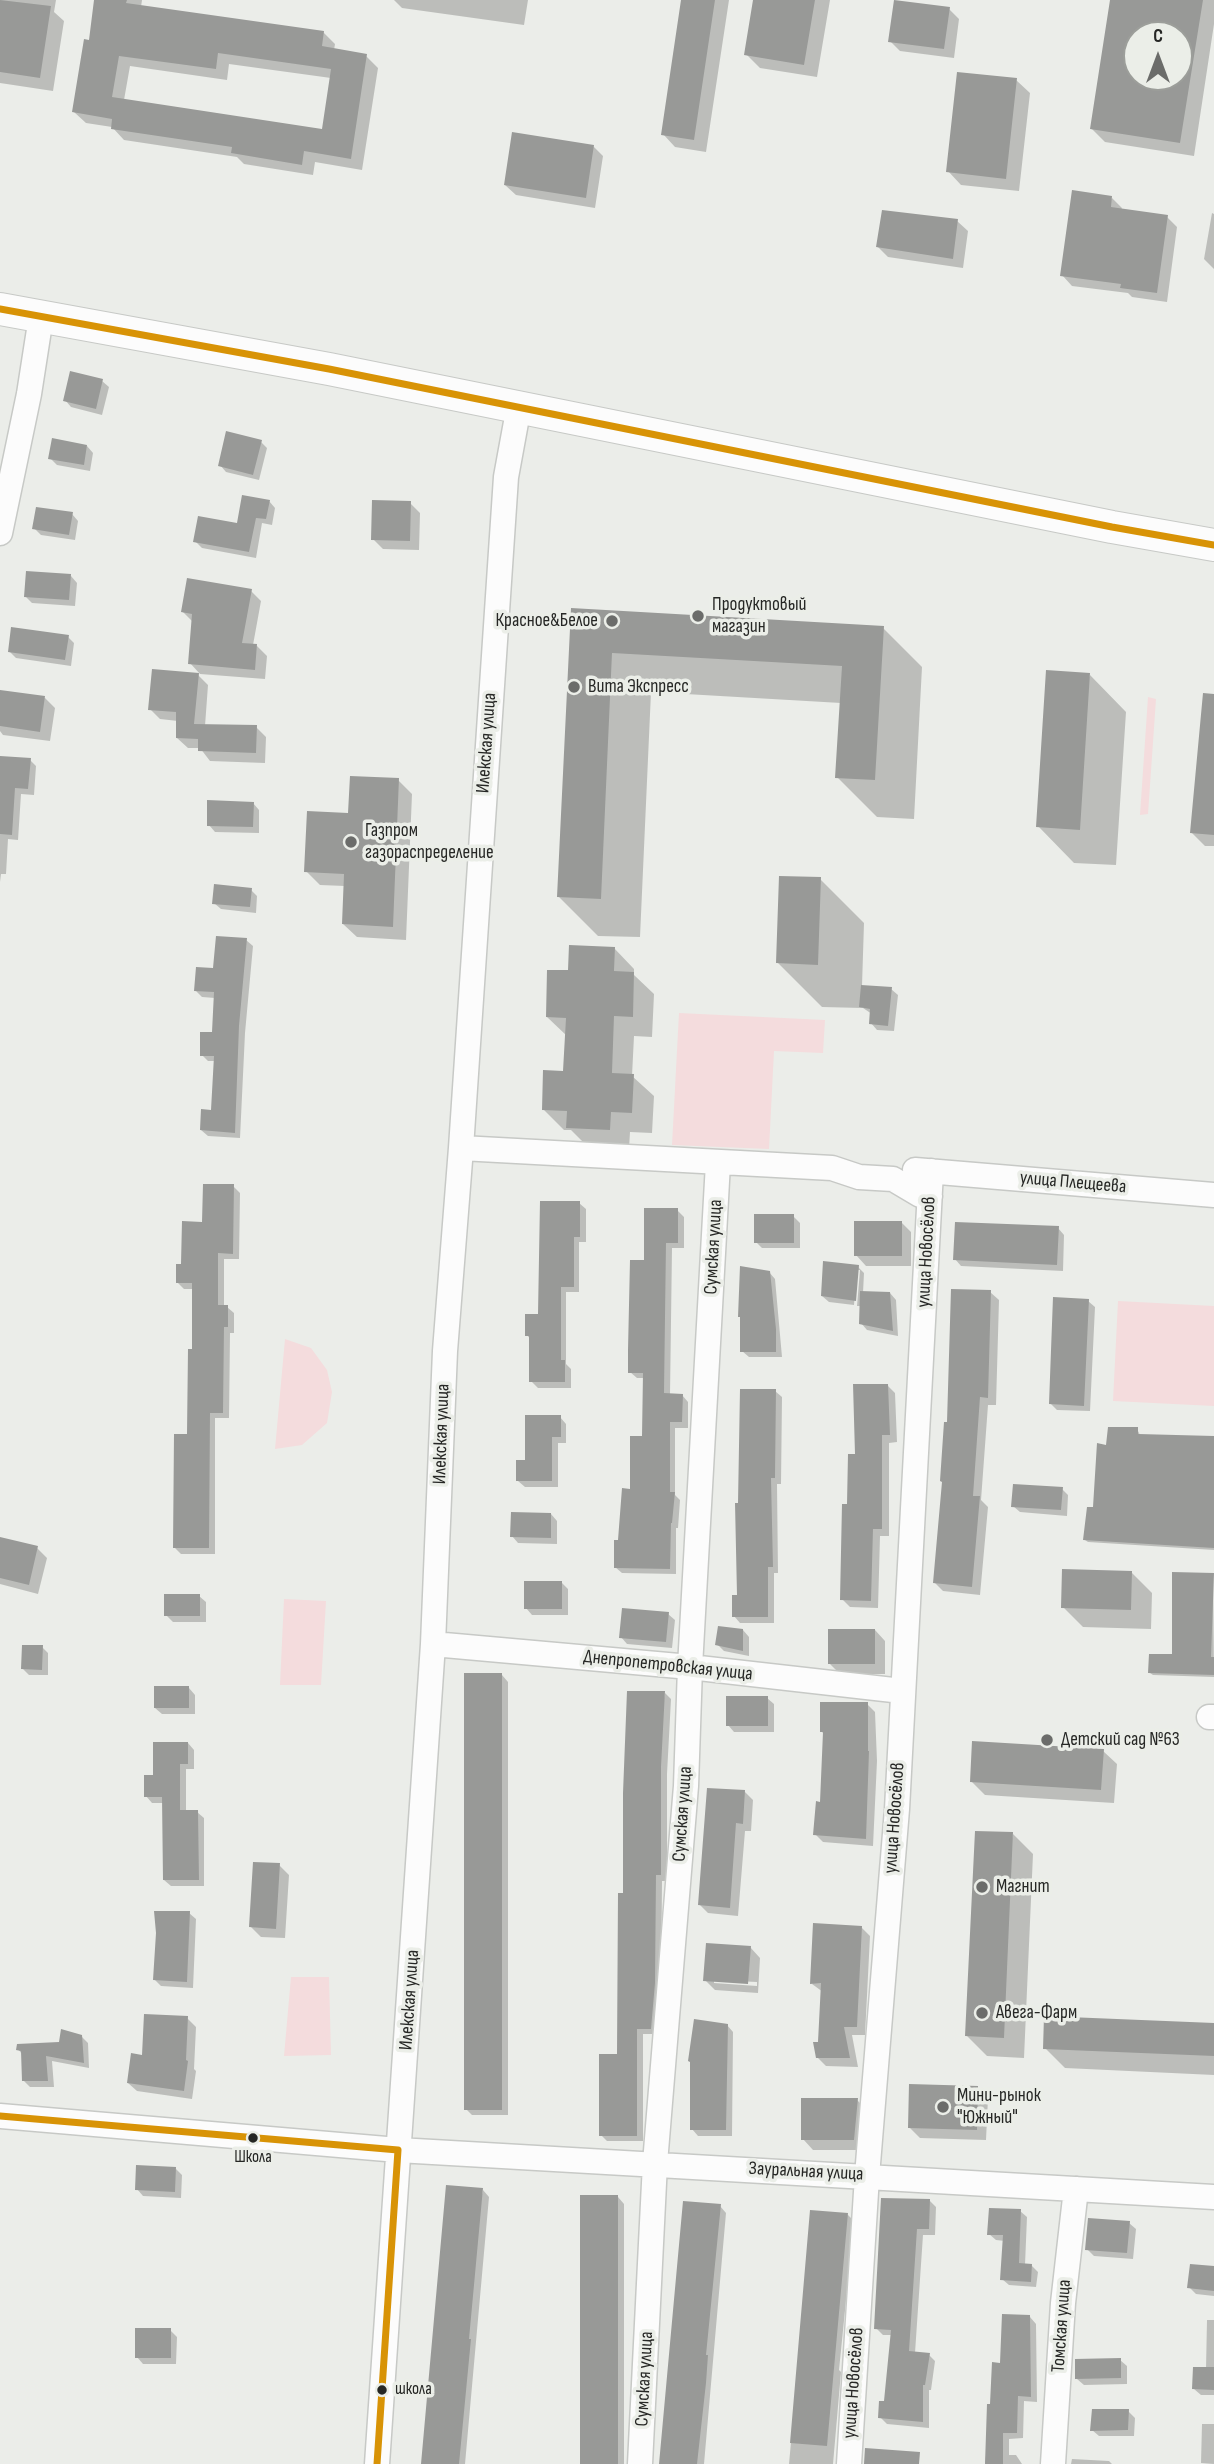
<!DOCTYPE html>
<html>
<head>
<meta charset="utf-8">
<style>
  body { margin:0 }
  #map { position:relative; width:1214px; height:2464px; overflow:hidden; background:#ebede9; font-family:"Sofia Sans Condensed",sans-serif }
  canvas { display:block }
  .north { position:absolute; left:1123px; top:21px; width:70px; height:70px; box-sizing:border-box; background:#ebeee8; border:2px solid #9c9e9a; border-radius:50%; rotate:0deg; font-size:19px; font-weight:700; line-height:28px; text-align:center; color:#262725 }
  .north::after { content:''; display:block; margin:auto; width:24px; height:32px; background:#6b6c6a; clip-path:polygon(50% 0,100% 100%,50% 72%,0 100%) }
</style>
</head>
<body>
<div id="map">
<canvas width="1214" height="2464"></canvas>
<div class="north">С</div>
</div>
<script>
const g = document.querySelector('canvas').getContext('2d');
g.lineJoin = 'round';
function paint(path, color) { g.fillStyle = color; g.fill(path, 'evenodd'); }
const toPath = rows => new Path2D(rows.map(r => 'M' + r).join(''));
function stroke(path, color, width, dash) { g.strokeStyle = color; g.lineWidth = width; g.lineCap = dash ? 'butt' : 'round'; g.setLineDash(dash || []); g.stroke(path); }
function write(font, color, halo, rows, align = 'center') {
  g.font = font + ' "Sofia Sans Condensed",sans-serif'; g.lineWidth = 7; g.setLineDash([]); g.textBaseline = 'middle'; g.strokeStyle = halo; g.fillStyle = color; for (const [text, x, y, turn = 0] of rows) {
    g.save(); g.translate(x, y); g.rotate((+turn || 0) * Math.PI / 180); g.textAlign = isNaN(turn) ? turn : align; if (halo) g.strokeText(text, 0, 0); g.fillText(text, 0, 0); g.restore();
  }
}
paint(toPath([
  [1148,697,1156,699,1148,814,1140,815],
  [679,1013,825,1020,823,1053,774,1051,769,1149,672,1145],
  [1118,1301,1214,1306,1214,1406,1113,1401],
  [285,1339,311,1348,327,1370,332,1392,327,1423,302,1445,275,1449],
  [284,1599,326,1601,321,1685,280,1685],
  [291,1977,329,1977,331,2055,284,2056]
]), '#f4dcdd');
paint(toPath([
  [0,0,56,0,54,12,64,21,53,91,0,83],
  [96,0,142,0,141,7,323,32,335,44,334,50,366,56,378,68,362,170,315,162,313,175,244,164,237,157,124,140,112,127,86,123,74,112,90,42],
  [229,64,331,78,324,131,124,100,130,66,227,80],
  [394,0,528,0,524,25,402,8],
  [683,0,729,0,706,152,675,147,663,134],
  [755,0,830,0,817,77,760,68,746,54],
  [1112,0,1214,0,1214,24,1194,156,1105,142,1092,129],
  [1137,35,1179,35,1179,77,1137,77],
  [949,9,959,19,954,58,900,51,890,41],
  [1016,80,1030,93,1019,191,961,185,948,171],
  [593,146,603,156,595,208,516,195,505,185],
  [1112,198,1122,208,1121,210,1167,217,1177,227,1167,302,1132,297,1128,293,1072,286,1062,275],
  [1212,213,1214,214,1214,269,1204,259],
  [957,221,968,231,963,268,888,257,878,247],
  [102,381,109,387,102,415,71,407,65,400],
  [261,442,267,448,259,480,226,472,220,465],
  [87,446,93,453,90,471,57,465,50,458],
  [269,501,275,508,272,525,262,523,256,558,202,548,195,541,239,525],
  [410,503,420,513,419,550,383,549,373,539],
  [72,514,78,521,75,540,41,535,34,528],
  [71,576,77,583,75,606,32,603,26,597],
  [251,591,261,601,253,645,257,646,267,656,265,679,200,674,190,663,193,622,183,612],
  [573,610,883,628,922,667,914,819,877,817,837,777,841,703,651,692,640,937,598,936,558,896],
  [68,637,74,643,71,666,16,658,10,652],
  [198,675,208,685,205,726,256,727,266,737,265,763,210,761,200,748,188,748,177,738,178,721,160,719,150,709],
  [1090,675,1126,712,1116,865,1074,863,1038,826],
  [0,692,45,698,55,708,50,741,3,735,0,731],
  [1214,712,1214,846,1205,846,1191,832],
  [0,758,30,760,36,766,34,795,21,794,18,840,8,839,6,874,1,874,0,882],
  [398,780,412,794,406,940,357,937,343,924,345,886,320,885,306,871],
  [253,803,259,810,259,833,215,832,209,825],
  [820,879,864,923,862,986,891,989,898,995,894,1031,877,1030,871,1023,872,1014,863,1008,822,1007,777,962],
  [251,890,257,896,256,913,221,909,214,903],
  [246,940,253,946,245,1033,240,1138,208,1136,201,1130,213,1112,215,1061,208,1061,202,1055,214,1034,215,998,202,997,196,991],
  [614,948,634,969,634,975,654,994,652,1037,634,1036,632,1076,654,1096,652,1133,630,1132,629,1149,588,1147,571,1130,564,1130,544,1110,565,1073,567,1036,547,1017,570,972],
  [233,1186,240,1193,239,1259,224,1259,224,1307,227,1307,234,1313,234,1333,230,1333,229,1418,215,1418,215,1554,181,1554,175,1548,189,1436,194,1351,194,1289,184,1289,177,1282,182,1266,204,1224],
  [579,1203,586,1209,586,1242,579,1242,579,1292,566,1292,566,1364,571,1369,571,1388,538,1388,531,1381,531,1340,527,1335,540,1315],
  [677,1210,684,1217,684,1248,672,1248,670,1395,682,1395,688,1402,688,1428,675,1428,675,1495,680,1500,678,1528,676,1528,676,1574,622,1573,615,1567,644,1438,644,1378,637,1378,630,1372,645,1261],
  [793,1216,800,1223,800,1248,762,1248,756,1242],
  [901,1222,911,1232,911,1266,866,1266,856,1255],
  [1058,1228,1064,1235,1063,1271,961,1266,955,1259],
  [858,1267,864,1273,863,1293,890,1293,896,1300,898,1336,867,1330,861,1323,861,1306,857,1306,860,1270,857,1270,854,1305,829,1302,822,1296],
  [769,1272,775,1279,782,1357,749,1357,742,1351],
  [990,1292,999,1300,996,1405,988,1405,981,1500,988,1507,980,1595,943,1591,935,1583,949,1424],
  [1088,1301,1095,1307,1090,1411,1057,1410,1050,1403],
  [888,1386,895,1393,897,1442,889,1443,889,1536,880,1536,878,1608,850,1607,842,1599,848,1506,857,1456],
  [775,1391,782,1397,781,1484,777,1484,778,1573,774,1573,774,1623,740,1623,734,1616,739,1597,740,1504],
  [560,1417,566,1424,566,1443,558,1443,558,1487,525,1487,518,1481,527,1461],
  [1137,1429,1140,1435,1214,1437,1214,1550,1088,1542,1085,1540,1095,1509,1108,1447],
  [1062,1489,1068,1495,1067,1516,1020,1512,1013,1506],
  [551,1514,557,1521,557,1544,518,1543,512,1536],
  [0,1538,37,1548,47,1558,38,1594,0,1584],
  [1132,1573,1152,1593,1151,1629,1083,1627,1063,1607],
  [1213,1575,1214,1677,1153,1675,1150,1673,1173,1656],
  [562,1583,568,1589,568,1615,532,1615,526,1608],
  [199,1596,206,1602,206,1622,173,1622,166,1615],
  [668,1614,675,1620,672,1648,627,1644,621,1637],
  [743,1630,749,1637,749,1656,724,1651,717,1644],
  [875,1630,885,1641,885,1674,840,1674,830,1664],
  [42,1647,48,1653,48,1675,29,1675,23,1669],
  [502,1675,508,1682,508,2115,472,2115,466,2109],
  [189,1688,195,1695,195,1714,162,1714,155,1708],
  [665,1693,671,1699,667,1774,667,1881,662,1881,661,1991,657,2034,643,2034,643,2141,607,2141,601,2135,619,2056,625,1894],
  [767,1698,774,1704,774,1732,734,1732,728,1725],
  [867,1704,875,1712,877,1761,873,1846,823,1842,815,1834,822,1804,825,1735,821,1731],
  [188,1743,194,1750,194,1769,186,1769,186,1812,197,1812,204,1818,204,1886,171,1886,164,1880,164,1803,152,1803,146,1796,154,1776],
  [1103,1751,1117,1764,1114,1803,985,1795,971,1781],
  [744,1791,753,1800,751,1831,745,1831,738,1916,708,1913,699,1904],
  [1013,1834,1033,1854,1024,2058,987,2056,967,2036],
  [279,1865,289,1875,285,1938,261,1937,251,1927],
  [189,1913,196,1919,193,1988,161,1986,154,1979],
  [861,1927,870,1936,865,2035,852,2035,858,2067,826,2066,817,2057,823,1992,812,1984],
  [750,1947,760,1958,758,1993,715,1990,705,1980],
  [714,1980,757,1982,757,1986,714,1983],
  [187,2018,196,2027,194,2069,196,2071,192,2099,137,2091,128,2083,144,2057],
  [727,2025,733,2032,732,2136,698,2136,692,2129],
  [1214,2025,1214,2075,1065,2068,1045,2048],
  [82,2037,88,2043,89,2068,52,2061,54,2087,30,2087,23,2080,22,2054,18,2049,61,2044],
  [978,2088,988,2098,986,2140,920,2138,910,2128],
  [857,2100,867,2110,863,2150,813,2150,803,2139],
  [176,2169,182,2175,181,2198,143,2196,137,2189],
  [483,2190,489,2197,465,2464,422,2464],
  [618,2197,624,2204,624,2464,582,2464],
  [882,2199,929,2200,936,2207,935,2235,923,2235,915,2353,929,2355,935,2361,931,2390,929,2390,929,2428,887,2424,880,2417,885,2403,892,2335,883,2335,876,2328],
  [720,2206,726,2213,704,2464,661,2464],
  [812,2211,848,2215,854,2221,839,2370,841,2372,833,2464,789,2464],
  [1020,2211,1027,2217,1025,2265,1031,2265,1038,2272,1036,2287,1009,2285,1002,2279,1005,2241,996,2240,989,2234],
  [1129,2223,1136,2229,1133,2259,1094,2256,1087,2249],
  [1214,2268,1214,2296,1196,2294,1189,2287],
  [1030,2317,1036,2324,1037,2402,1024,2401,1023,2438,1009,2439,1009,2455,1016,2455,1022,2464,985,2464,992,2406,1002,2364],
  [1207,2320,1214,2320,1214,2395,1201,2395,1194,2389,1206,2369],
  [170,2330,177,2337,176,2364,143,2364,137,2357],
  [1120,2360,1127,2366,1127,2384,1084,2385,1077,2379],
  [1128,2411,1135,2418,1134,2436,1099,2436,1092,2430],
  [1202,2424,1214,2424,1214,2464,1201,2463],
  [1072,2459,1109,2461,1112,2464,1071,2464]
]), '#0003');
paint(toPath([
  [0,0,51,6,40,78,0,72],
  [94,0,127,0,126,3,324,31,322,46,367,54,351,159,304,151,302,165,231,153,232,147,111,129,112,119,72,112,84,39,89,40],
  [218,53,331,69,322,129,112,97,119,56,216,69],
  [681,0,715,0,694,140,661,135],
  [753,0,815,0,804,65,744,55],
  [894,0,950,7,944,49,888,42],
  [1110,0,1203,0,1180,143,1090,129],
  [1137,35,1179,35,1179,77,1137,77],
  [957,72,1017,78,1006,179,946,172],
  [512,132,594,145,586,198,504,185],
  [1072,190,1112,196,1111,207,1168,215,1157,293,1120,288,1121,284,1060,276],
  [882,210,958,219,953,259,876,247],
  [70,371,103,379,96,409,63,401],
  [226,431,262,440,253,475,218,466],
  [52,438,87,445,84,465,48,459],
  [242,495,270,500,266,519,256,518,249,552,193,542,198,516,237,523],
  [372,500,411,501,410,541,371,540],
  [36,507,73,512,69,535,32,529],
  [26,571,71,574,69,600,24,597],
  [187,578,252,589,242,643,257,644,255,670,188,664,192,614,181,612],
  [571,608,884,626,875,780,835,778,842,666,612,653,601,899,557,897],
  [11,627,69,635,65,660,8,652],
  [152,669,199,673,194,724,257,725,256,753,198,751,198,739,176,738,176,712,148,710],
  [1046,670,1090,673,1080,830,1036,827],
  [0,690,45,696,40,732,0,726],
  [1203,693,1214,694,1214,835,1190,833],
  [0,756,31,758,28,789,15,788,12,835,0,834],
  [350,776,399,778,393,927,342,924,344,874,304,872,307,811,348,813],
  [207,800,254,802,253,827,207,826],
  [779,876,821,877,818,965,776,963],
  [214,884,252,888,250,907,212,904],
  [216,936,247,938,239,1026,235,1133,200,1130,201,1109,211,1110,214,1056,200,1056,200,1032,212,1032,214,992,194,991,196,967,213,968],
  [569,945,615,947,614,971,634,972,633,1017,614,1016,612,1073,634,1074,632,1113,611,1112,610,1130,566,1128,567,1111,542,1110,543,1070,563,1071,566,1018,546,1017,547,970,568,970],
  [861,985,892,987,888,1026,869,1024,870,1009,859,1007],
  [203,1184,234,1184,233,1254,218,1253,218,1305,228,1305,228,1327,224,1327,223,1413,210,1413,209,1548,173,1548,174,1434,187,1434,188,1349,192,1349,192,1283,176,1283,176,1264,181,1264,182,1221,202,1222],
  [540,1201,580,1201,580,1237,574,1237,574,1287,561,1287,561,1360,565,1360,565,1382,529,1382,529,1336,525,1336,525,1314,538,1314],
  [644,1208,678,1208,678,1243,666,1243,664,1393,683,1394,682,1422,670,1422,670,1492,675,1492,672,1523,671,1523,670,1569,614,1568,614,1540,618,1540,622,1488,630,1489,630,1436,642,1436,643,1373,628,1373,628,1350,630,1260,644,1260],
  [754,1214,794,1214,794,1243,754,1243],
  [854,1221,902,1221,902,1256,854,1256],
  [955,1222,1059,1226,1057,1265,953,1260],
  [823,1261,859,1265,856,1301,821,1296],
  [740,1266,770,1271,776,1329,776,1352,740,1352,740,1317,738,1317],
  [951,1289,991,1290,988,1398,980,1397,973,1496,980,1496,972,1587,933,1583,942,1482,940,1481,944,1422,947,1422],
  [860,1291,890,1292,893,1331,859,1324],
  [1053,1297,1089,1299,1084,1406,1049,1404],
  [853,1384,888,1384,890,1435,882,1435,882,1529,873,1529,871,1601,840,1600,842,1504,847,1504,848,1454,855,1454],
  [740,1389,776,1389,775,1478,771,1478,773,1567,768,1567,768,1617,732,1617,732,1595,737,1595,735,1503,738,1503],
  [525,1415,561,1415,561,1437,552,1437,552,1481,516,1481,516,1460,525,1460],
  [1108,1427,1138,1427,1138,1434,1214,1436,1214,1548,1083,1540,1087,1507,1093,1507,1097,1443,1106,1445],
  [1013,1484,1063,1487,1061,1510,1011,1507],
  [511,1512,551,1513,551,1538,510,1537],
  [0,1537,38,1546,29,1585,0,1578],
  [1062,1569,1132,1571,1131,1610,1061,1608],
  [1172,1572,1214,1573,1211,1657,1214,1657,1214,1675,1148,1673,1149,1654,1172,1654],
  [524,1581,562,1581,562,1609,524,1609],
  [164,1594,200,1594,200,1616,164,1616],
  [622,1608,669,1612,666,1642,619,1638],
  [718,1626,743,1629,743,1651,715,1645],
  [828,1629,875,1629,875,1664,828,1664],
  [22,1645,43,1645,42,1670,21,1669],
  [464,1673,502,1673,502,2110,464,2110],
  [154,1686,189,1686,189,1708,154,1708],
  [627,1691,665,1691,661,1767,661,1875,656,1875,655,1983,651,2029,637,2029,637,2136,599,2136,599,2054,617,2054,618,1893,623,1893,623,1793],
  [726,1696,768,1696,768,1726,726,1726],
  [820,1702,868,1702,868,1751,869,1751,866,1839,813,1835,816,1801,820,1802,823,1732,820,1732],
  [972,1741,1104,1749,1101,1790,970,1782],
  [153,1742,188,1742,188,1764,180,1764,180,1810,198,1810,199,1880,163,1880,162,1797,144,1797,144,1775,153,1775],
  [707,1788,745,1790,743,1824,736,1823,730,1908,698,1905],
  [975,1831,1013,1832,1004,2038,965,2036],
  [253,1862,280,1863,276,1929,249,1927],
  [154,1911,190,1911,187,1982,153,1980,156,1933],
  [813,1923,862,1926,857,2027,844,2027,850,2058,816,2058,813,2042,818,2042,821,1983,810,1984],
  [706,1943,751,1946,748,1984,703,1981],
  [144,2014,188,2016,186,2060,188,2061,184,2091,127,2083,131,2053,142,2055],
  [1044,2016,1214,2023,1214,2056,1043,2049],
  [694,2019,728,2024,726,2130,690,2130,690,2062,688,2061],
  [61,2029,82,2035,84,2063,46,2056,48,2081,22,2081,21,2051,16,2050,17,2044,59,2042],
  [909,2084,978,2086,977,2130,908,2128],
  [801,2098,858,2098,854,2140,801,2140],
  [136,2165,176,2167,175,2192,135,2190],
  [446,2185,483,2188,469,2339,471,2339,459,2464,421,2464],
  [580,2195,618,2195,618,2464,580,2464],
  [881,2198,930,2199,929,2229,917,2229,909,2351,930,2353,925,2385,923,2385,923,2422,878,2418,879,2401,884,2401,891,2330,874,2329],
  [683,2201,721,2204,706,2355,708,2355,706,2383,697,2464,659,2464],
  [989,2208,1021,2209,1019,2263,1032,2264,1031,2282,1000,2280,1003,2235,987,2235],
  [810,2210,848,2213,827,2446,790,2443],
  [1088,2218,1130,2221,1127,2253,1085,2250],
  [1190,2264,1214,2266,1214,2291,1187,2288],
  [1002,2314,1030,2315,1031,2397,1018,2396,1017,2433,1003,2433,1003,2464,985,2464,987,2404,990,2404,992,2362,1000,2363],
  [135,2328,171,2328,171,2358,135,2358],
  [1121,2358,1121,2378,1075,2379,1075,2359],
  [1193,2367,1214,2367,1214,2390,1192,2389],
  [1092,2409,1129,2409,1128,2430,1090,2431],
  [865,2448,920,2452,919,2464,864,2464]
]), '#989997');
const minor = toPath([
  [0,533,29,394,41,317],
  [461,1148,832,1168,859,1177,893,1179,920,1195,930,1196],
  [915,1170,1214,1195],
  [433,1644,690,1667,902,1691],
  [1209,1717,1214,1717],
  [0,2116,398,2150,1214,2197],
  [377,2464,433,1644,445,1351,461,1148,506,477,519,406],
  [640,2464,655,2163,686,1786,690,1667,718,1163],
  [849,2464,867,2176,897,1809,931,1171],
  [1053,2464,1063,2303,1076,2189]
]);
const major = toPath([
  [0,309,329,369,1112,527,1214,545]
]);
stroke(minor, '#c7c9c6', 27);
stroke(major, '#c7c9c6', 34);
stroke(minor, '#fcfcfc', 24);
stroke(major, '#fcfcfc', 32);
stroke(toPath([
  [0,309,329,369,1112,527,1214,545],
  [0,2116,398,2150,377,2464]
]), '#d89306', 7);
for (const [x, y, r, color] of [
  [698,616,7,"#6b6c6a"],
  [612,621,7,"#6b6c6a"],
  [574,687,7,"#6b6c6a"],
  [351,842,7,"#6b6c6a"],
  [1047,1740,7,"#6b6c6a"],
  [982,1887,7,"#6b6c6a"],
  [982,2013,7,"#6b6c6a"],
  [943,2107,7,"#6b6c6a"],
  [253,2138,6,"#262725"],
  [382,2390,6,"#262725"]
]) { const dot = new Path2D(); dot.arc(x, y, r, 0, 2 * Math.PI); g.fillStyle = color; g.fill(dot); stroke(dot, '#ebeee8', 2.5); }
write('17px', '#262725', '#ebeee8', [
  ["Школа",253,2158],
  ["школа",395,2390,"left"]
]);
write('19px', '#262725', '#ebeee8', [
  ["Продуктовый",712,605],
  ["магазин",712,627],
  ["Красное&Белое",598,621,"right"],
  ["Вита Экспресс",588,687],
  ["Газпром",365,831],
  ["газораспределение",365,853],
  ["Детский сад №63",1061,1740],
  ["Магнит",996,1887],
  ["Авега-Фарм",996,2013],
  ["Мини-рынок",957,2096],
  ["\"Южный\"",957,2118]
], 'left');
write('19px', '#262725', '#ebeee8', [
  ["Илекская улица",487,743,-86],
  ["улица Плещеева",1073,1183,5],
  ["Сумская улица",714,1247,-87],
  ["улица Новосёлов",927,1252,-87],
  ["Илекская улица",442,1434,-88],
  ["Днепропетровская улица",668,1666,6],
  ["Сумская улица",683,1814,-86],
  ["улица Новосёлов",895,1818,-86],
  ["Илекская улица",410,2000,-86],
  ["Зауральная улица",806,2172,3],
  ["Томская улица",1062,2326,-86],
  ["Сумская улица",645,2379,-87],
  ["улица Новосёлов",854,2383,-86]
]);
</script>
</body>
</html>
